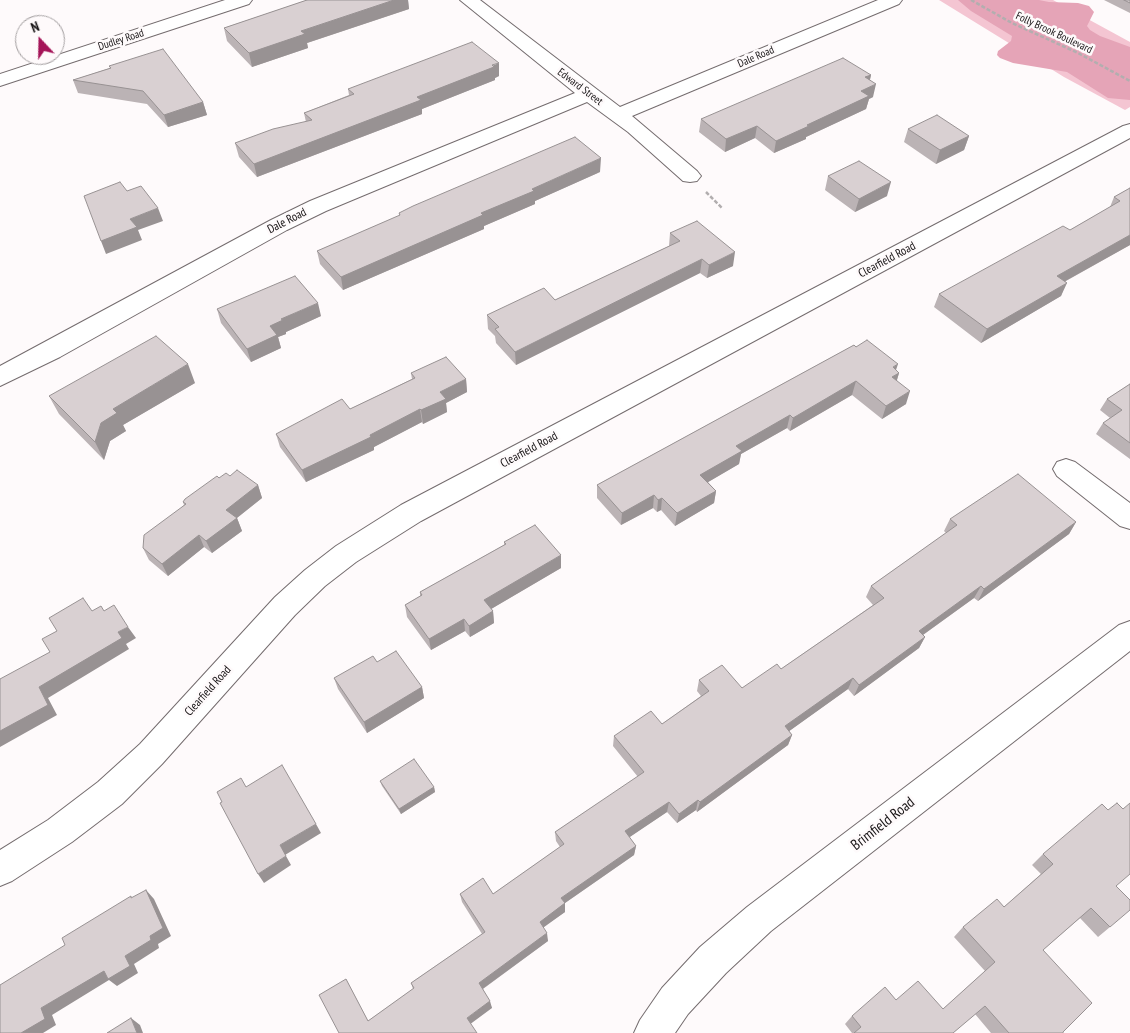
<!DOCTYPE html>
<html>
<head>
<meta charset="utf-8">
<style>
  body { margin:0 }
  #map { position:relative; width:1130px; height:1033px; overflow:hidden; background:#fefafb; font-family:"PT Sans Narrow",sans-serif }
  canvas { display:block }
  .north { position:absolute; left:15px; top:15px; width:50px; height:50px; box-sizing:border-box; background:#fefafb; border:1px solid #a29e9f; border-radius:50%; rotate:339deg; font-size:14px; font-weight:700; line-height:20px; text-align:center; color:#171415 }
  .north::after { content:''; display:block; margin:auto; width:18px; height:22px; background:#a41458; clip-path:polygon(50% 0,100% 100%,50% 72%,0 100%) }
</style>
</head>
<body>
<div id="map">
<canvas width="1130" height="1033"></canvas>
<div class="north">N</div>
</div>
<script>
const g = document.querySelector('canvas').getContext('2d');
g.lineJoin = 'round';
function paint(path, color) { g.fillStyle = color; g.fill(path, 'evenodd'); }
const toPath = rows => new Path2D(rows.map(r => 'M' + r).join(''));
function stroke(path, color, width, dash) { g.strokeStyle = color; g.lineWidth = width; g.lineCap = dash ? 'butt' : 'round'; g.setLineDash(dash || []); g.stroke(path); }
function write(font, color, halo, rows, align = 'center') {
  g.font = font + ' "PT Sans Narrow",sans-serif'; g.lineWidth = 5; g.setLineDash([]); g.textBaseline = 'middle'; g.strokeStyle = halo; g.fillStyle = color; for (const [text, x, y, turn = 0] of rows) {
    g.save(); g.translate(x, y); g.rotate((+turn || 0) * Math.PI / 180); g.textAlign = isNaN(turn) ? turn : align; if (halo) g.strokeText(text, 0, 0); g.fillText(text, 0, 0); g.restore();
  }
}
paint(toPath([
  [939,0,1053,0,1130,42,1130,107,1125,110,1064,77]
]), '#f4c5d2');
paint(toPath([
  [958,0,1039,0,1049,2,1078,3,1089,6,1094,12,1087,26,1090,30,1100,36,1130,47,1130,100,1108,98,1067,72,1013,63,1000,58,997,55,998,51,1011,41,1012,36,971,11]
]), '#e5a4b7');
const street = toPath([
  [225,0,252,0,249,4,0,86,0,74,225,0],
  [460,0,480,0,620,107,878,0,902,0,899,4,632,116,697,171,701,176,697,181,690,182,683,181,628,132,587,102,326,211,287,230,60,357,0,386,0,366,271,220,310,201,575,93,460,0],
  [1130,124,1130,138,421,521,356,562,325,586,295,615,162,764,122,804,72,842,12,881,0,886,0,850,48,820,98,782,140,744,275,597,305,570,336,546,401,505,1123,126,1130,124],
  [1066,459,1075,462,1130,503,1130,529,1120,526,1057,476,1053,469,1057,462,1066,459],
  [1130,621,1130,651,771,931,726,973,688,1014,675,1033,634,1033,640,1020,662,988,700,947,747,907,1119,625,1130,621]
]);
stroke(street, '#746c6e', 2);
stroke(toPath([
  [971,0,1012,23,1078,53,1130,81],
  [706,192,722,208]
]), '#b2aeaf', 2.5, [4, 2]);
paint(street, '#fff');
paint(toPath([
  [307,0,408,0,409,9,307,43,308,48,252,67,227,41,224,28],
  [1104,0,1130,0,1130,13],
  [109,66,203,102,207,115,168,127,147,104,78,93,73,80,110,68],
  [871,75,870,80,873,97,869,99,866,109,806,137,806,139,774,153,755,138,725,152,699,132,701,119],
  [499,76,495,78,495,80,422,109,422,114,257,177,239,157,235,143,306,122,304,113,349,95,348,89],
  [908,129,969,136,964,150,936,164,904,142],
  [600,172,535,201,535,204,484,226,484,229,343,290,320,264,317,251,399,216,399,213],
  [828,176,887,196,855,212,825,190],
  [1130,188,1130,245,1066,281,1061,296,981,343,934,307,939,294,1070,230,1110,207,1114,197],
  [670,233,733,266,707,278,700,273,516,365,496,343,495,336,488,329,487,315,555,300,669,246],
  [217,309,321,316,286,332,286,334,278,337,281,348,251,362,221,323],
  [854,345,899,373,897,380,906,404,882,419,852,395,790,431,787,428,741,454,739,464,708,482,716,491,714,503,675,526,661,510,657,512,653,508,621,525,597,498,597,485],
  [411,373,466,379,467,392,446,403,447,412,423,424,422,422,374,447,374,450,306,482,280,447,276,434,350,409,412,379],
  [195,383,123,425,126,431,110,441,104,460,59,414,49,396],
  [1130,384,1130,459,1096,434,1103,423,1110,418,1100,410,1107,399],
  [230,476,258,485,262,498,237,518,242,531,212,553,204,547,168,576,149,560,143,548,184,505,183,502,219,478],
  [950,519,1076,522,1069,534,978,601,974,598,923,635,925,637,919,648,854,696,848,689,789,731,792,735,788,745,697,812,696,810,677,823,667,812,629,837,636,846,634,855,565,903,565,912,543,927,548,941,483,989,492,1008,339,1033,346,979,368,1021,413,989,411,983,482,934,462,902,460,894,493,894,560,847,556,841,555,832,638,777,613,746,614,736,662,724,701,696,697,691,699,680,742,688,781,669,873,605,866,597,871,586,946,533,944,531],
  [504,542,561,568,491,609,493,611,494,623,470,637,465,631,431,650,407,617,405,605,420,596,420,592,504,545],
  [334,678,422,687,424,698,367,733,338,689],
  [380,781,434,787,435,792,401,814,382,786],
  [1043,854,1116,886,1110,927,1098,937,1080,918,1043,950,1063,1033,991,1033,975,1014,953,1033,852,1033,845,1024,852,1016,943,1009,985,971,954,937,963,927,1004,907,1041,874,1032,865]
]), '#bbb3b5');
paint(toPath([
  [394,0,408,0,409,9,307,43,308,48,252,67,249,53,301,31],
  [499,63,499,76,495,78,495,80,422,109,422,114,257,177,254,164],
  [871,75,868,87,865,77],
  [876,84,873,97,869,99,866,109,806,137,806,139,774,153,776,141,807,125,861,91],
  [203,102,207,115,168,127,164,115],
  [757,126,755,138,725,152,726,139],
  [969,136,964,150,936,164,940,150],
  [601,158,600,172,535,201,535,204,484,226,484,229,343,290,341,277,481,213,532,189],
  [891,182,887,196,855,212,859,199],
  [158,208,163,221,138,230,142,240,106,254,101,241,130,219],
  [1130,235,1130,245,1051,289,1057,276],
  [735,252,733,266,707,278,709,265],
  [702,259,700,273,516,365,515,352],
  [1067,283,1061,296,981,343,987,329],
  [318,303,321,316,286,332,286,334,278,337,281,348,251,362,247,349,270,326,281,319],
  [188,364,195,383,123,425,126,431,110,441,104,460,95,442,101,423,113,409],
  [898,364,894,376,899,373,895,386,888,390,893,367],
  [466,379,467,392,446,403,447,412,423,424,421,410,440,392],
  [856,381,852,395,790,431,793,418],
  [910,391,906,404,882,419,886,406],
  [420,409,422,422,374,447,374,450,306,482,302,470],
  [790,415,787,428,741,454,739,464,698,488,700,475,736,446],
  [258,485,262,498,233,521,237,518,242,531,212,553,206,541,226,510],
  [716,491,714,503,675,526,677,513],
  [654,495,653,508,621,525,622,513],
  [662,498,661,510,657,512,658,500],
  [1076,522,1069,534,978,601,984,589],
  [199,535,204,547,168,576,162,564],
  [561,555,561,568,486,612,484,600],
  [981,586,974,598,913,642,919,631],
  [493,611,494,623,470,637,469,626],
  [464,619,465,631,431,650,429,639],
  [128,627,136,638,126,644,129,649,48,698,57,715,0,747,0,731,39,687,118,632],
  [925,637,919,648,854,696,859,685],
  [853,678,848,689,781,737,785,726],
  [422,687,424,698,367,733,364,722],
  [792,735,788,745,697,812,700,802],
  [434,787,435,792,401,814,399,809],
  [698,800,696,810,677,823,679,814],
  [669,802,667,812,624,841,625,831],
  [316,824,321,833,285,855,280,845],
  [636,846,634,855,565,903,565,912,540,930,540,922,561,898],
  [286,856,291,865,264,883,258,874],
  [146,890,154,899,171,936,158,944,159,948,134,964,138,973,117,986,109,980,52,1015,56,1025,43,1033,21,1033,41,1008,125,956,150,936],
  [547,933,548,941,481,990,479,983],
  [490,1001,492,1008,469,1025,467,1018],
  [131,1018,140,1025,143,1033,137,1033]
]), '#989293');
const building = toPath([
  [307,0,394,0,301,31,305,34,249,53,224,28,307,0],
  [1124,0,1130,0,1130,3,1124,0],
  [472,42,499,63,492,65,494,67,417,97,421,100,254,164,235,143,273,129,312,120,304,113,354,94,348,89,472,42],
  [163,49,203,102,164,115,143,91,73,80,111,68,109,66,163,49],
  [843,58,871,75,865,77,876,84,861,91,869,96,807,125,809,126,776,141,757,126,726,139,701,119,843,58],
  [937,115,969,136,940,150,908,129,937,115],
  [575,137,601,158,532,189,534,191,481,213,483,215,341,277,317,251,400,215,399,213,413,206,575,137],
  [859,161,891,182,859,199,828,176,859,161],
  [120,182,127,191,141,186,158,208,130,219,137,227,101,241,84,196,120,182],
  [1130,188,1130,235,1057,276,1067,283,987,329,939,294,1063,226,1070,230,1120,201,1114,197,1130,188],
  [697,221,735,252,709,265,702,259,515,352,495,329,499,327,487,315,544,288,555,300,680,241,670,233,697,221],
  [295,276,318,303,281,319,283,320,270,326,277,335,247,349,217,309,295,276],
  [156,336,188,364,113,409,117,413,101,423,95,442,49,396,156,336],
  [867,340,898,364,893,367,899,373,892,377,910,391,886,406,856,381,793,418,790,415,736,446,742,451,700,475,716,491,677,513,662,498,658,500,654,495,622,513,597,485,854,345,856,347,867,340],
  [446,357,466,379,440,392,446,399,421,410,420,409,370,435,371,437,302,470,276,434,342,399,350,409,415,378,411,373,446,357],
  [1130,384,1130,443,1103,423,1122,410,1107,399,1130,384],
  [237,470,258,485,226,510,237,518,206,541,199,535,162,564,143,548,144,535,186,504,183,502,185,499,217,476,219,478,226,473,230,476,237,470],
  [1018,474,1076,522,984,589,981,586,919,631,925,637,859,685,853,678,785,726,792,735,700,802,698,800,679,814,669,802,625,831,636,846,561,898,565,903,540,922,547,933,479,983,490,1001,467,1018,477,1033,339,1033,319,995,346,979,368,1021,414,988,411,983,485,932,460,894,483,878,493,894,564,844,555,832,644,772,614,736,651,711,662,724,709,691,699,680,722,665,742,688,777,664,781,669,884,598,871,586,957,525,950,519,1018,474],
  [535,525,561,555,484,600,493,611,469,626,464,619,429,639,405,605,422,595,420,592,506,544,504,542,535,525],
  [83,598,92,611,101,606,104,611,114,605,128,627,118,632,122,638,39,687,48,705,0,731,0,679,50,652,42,639,57,631,49,618,83,598],
  [396,651,422,687,364,722,334,678,373,656,377,662,396,651],
  [414,759,434,787,399,809,380,781,414,759],
  [282,765,316,824,280,845,286,856,258,874,220,803,222,802,217,792,241,778,246,787,282,765],
  [1117,803,1123,809,1130,803,1130,874,1116,886,1130,900,1130,910,1110,927,1091,908,1043,950,1092,1003,1063,1032,1063,1033,1009,1033,985,1006,953,1033,854,1033,861,1027,852,1016,885,987,896,1000,918,981,943,1009,995,962,963,927,997,899,1004,907,1053,864,1043,854,1102,804,1108,810,1117,803],
  [146,890,163,928,150,936,151,940,125,956,130,966,108,979,104,971,41,1008,45,1019,21,1033,0,1033,0,985,65,945,62,938,131,896,131,898,146,890],
  [131,1018,137,1033,107,1033,131,1018]
]);
paint(building, '#d9d0d2');
stroke(building, '#989293', 1);
write('11px', '#171415', '#fefafb', [
  ["Folly Brook Boulevard",1054,33,25],
  ["Dudley Road",121,40,-18],
  ["Dale Road",756,57,-23],
  ["Edward Street",580,87,37]
]);
write('12px', '#171415', '#fefafb', [
  ["Dale Road",287,221,-27],
  ["Clearfield Road",887,260,-28],
  ["Clearfield Road",529,450,-28],
  ["Clearfield Road",208,691,-48]
]);
write('15px', '#171415', '#fefafb', [
  ["Brimfield Road",883,824,-38]
]);
</script>
</body>
</html>
